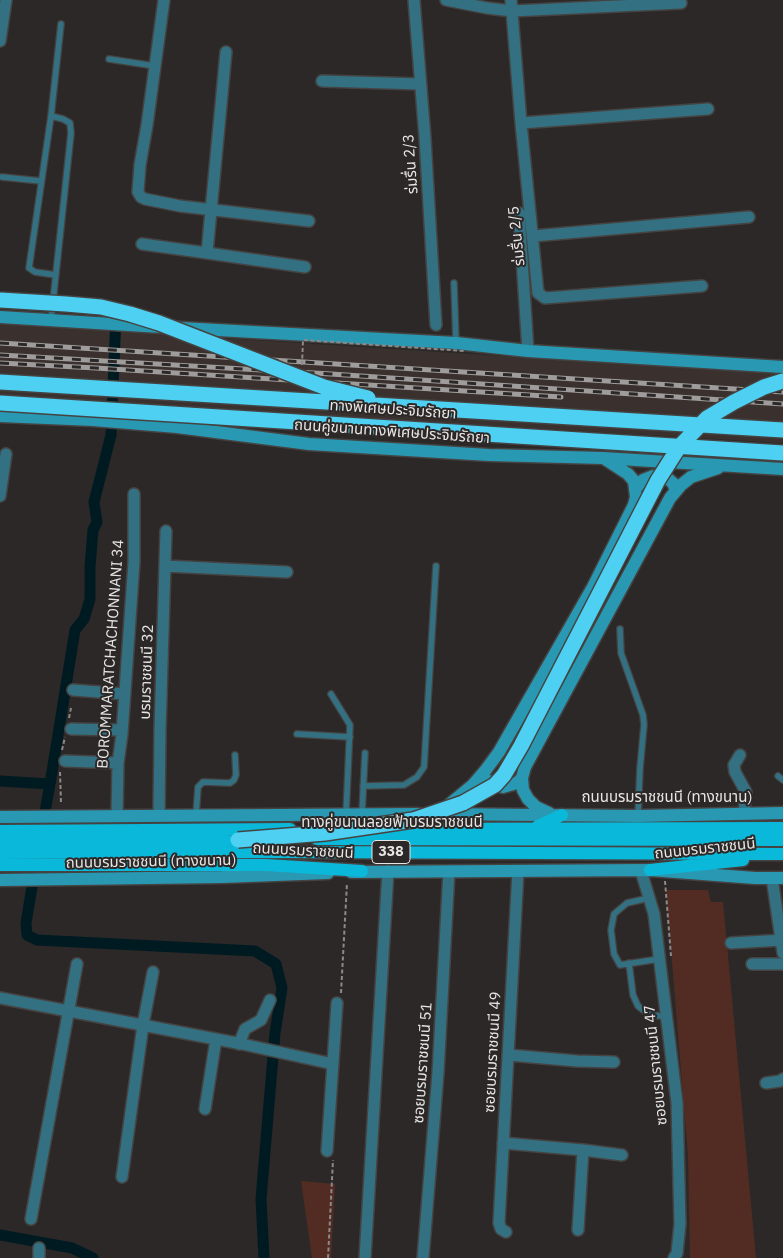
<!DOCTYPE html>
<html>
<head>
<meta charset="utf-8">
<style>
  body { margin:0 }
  canvas { display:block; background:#2b2827 }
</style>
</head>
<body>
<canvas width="783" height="1258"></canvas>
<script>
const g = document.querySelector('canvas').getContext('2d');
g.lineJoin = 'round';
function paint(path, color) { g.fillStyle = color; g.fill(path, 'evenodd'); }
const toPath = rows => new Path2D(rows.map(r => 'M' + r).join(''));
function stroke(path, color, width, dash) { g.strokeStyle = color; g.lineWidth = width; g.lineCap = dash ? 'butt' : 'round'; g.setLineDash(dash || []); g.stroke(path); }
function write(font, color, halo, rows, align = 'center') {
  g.font = font + ' "IBM Plex Sans","Noto Sans Thai",sans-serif'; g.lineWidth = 4; g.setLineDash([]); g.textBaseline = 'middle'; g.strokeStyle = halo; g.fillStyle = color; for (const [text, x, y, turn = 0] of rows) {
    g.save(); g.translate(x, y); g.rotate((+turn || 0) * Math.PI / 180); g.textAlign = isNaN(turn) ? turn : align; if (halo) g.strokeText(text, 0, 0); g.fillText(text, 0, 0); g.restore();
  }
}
paint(toPath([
  [0,324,783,374,783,443,0,396]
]), '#3a312e');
paint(toPath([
  [666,890,708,890,711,902,723,902,756,1258,690,1258,688,1155],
  [301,1181,335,1184,331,1258,312,1258]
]), '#522c23');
stroke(toPath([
  [0,781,50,784,40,839],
  [50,784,75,630,84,619,90,599,90,567,93,530,97,522,94,502,111,435,116,316],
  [37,857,26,923,27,935,37,940,255,951,276,964,282,988,275,1033,261,1199,264,1258],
  [0,1235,72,1248,93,1258]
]), '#001a21', 11);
const lane = toPath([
  [109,59,155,66],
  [51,116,63,119,70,123,71,133,51,320],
  [2,177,41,181],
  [56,275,35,272,29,268,51,116,61,24],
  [454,283,456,343],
  [620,629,621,653,643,715,644,725,640,768,638,816],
  [331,694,350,725,346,814],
  [297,734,350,737],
  [778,776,783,780],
  [363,786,404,785,417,777,424,767,436,566],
  [362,814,365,753],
  [196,815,198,787,203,782,230,783,234,780,236,775,235,755],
  [649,898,627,903,614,914,611,930,614,954,620,965,659,959],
  [629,963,633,995,638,1006,648,1014,666,1017]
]);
const street = toPath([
  [164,0,147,125,140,165,138,192,141,197,145,199,180,206,309,221],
  [414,0,425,138,436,325],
  [446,0,487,8,512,11,681,3],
  [511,0,521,123,538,293,545,298,702,286],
  [0,41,6,0],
  [322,81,420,84],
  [521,123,708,109],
  [519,213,528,351],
  [533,236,749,217],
  [142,244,207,253,226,52],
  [207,253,305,267],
  [0,496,6,454],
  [165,566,287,572],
  [73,690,125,694],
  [71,729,121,730],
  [740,755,734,765,735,772,746,792,744,814],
  [65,761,118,763],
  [159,815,160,730,166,531],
  [117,816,118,763,122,734,134,562,134,494],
  [641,871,654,914,677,1103,680,1224,677,1253,674,1258],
  [772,878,783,953],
  [731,943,783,940],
  [752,964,783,964],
  [0,998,242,1044,333,1064],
  [239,1044,245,1029,261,1020,270,1000],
  [509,1055,577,1061,614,1062],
  [766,1083,780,1081,783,1079],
  [205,1109,216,1039],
  [503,1143,583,1150,578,1230],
  [583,1150,622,1155],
  [327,1151,337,1003],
  [122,1177,143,1025,153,972],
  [31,1219,77,964],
  [506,1232,501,1229,499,1223,518,871],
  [39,1248,39,1258],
  [365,1258,388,871],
  [423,1258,438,1073,449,871]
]);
const secondary = toPath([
  [0,317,144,326,456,343,528,351,783,367],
  [0,416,93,420,177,427,309,444,489,455,603,458,783,469],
  [636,488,643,480,653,476,667,478,673,483,676,491],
  [489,781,492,784,503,787,517,783,522,778],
  [450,804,473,785,485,771,499,752,593,587,634,505,636,497,634,481,628,474,605,459],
  [549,813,536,807,528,799,523,790,522,778,525,767,670,498,681,485,691,477,718,468],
  [438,814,638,816,783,813],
  [0,817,418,814],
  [351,872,650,870,755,878,783,878],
  [0,880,222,877,328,873]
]);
const primary = toPath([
  [538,826,562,815],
  [387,829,783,828],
  [0,831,290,829],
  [317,839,783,840],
  [0,842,247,840],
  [0,853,287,852,783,854],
  [0,865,266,865,362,871],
  [650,870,743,860]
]);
stroke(lane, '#454342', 8);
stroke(street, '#454342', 14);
stroke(secondary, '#454342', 15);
stroke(primary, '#454342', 15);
stroke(toPath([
  [69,718,71,708],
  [62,750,65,737],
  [60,772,61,804],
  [665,881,671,956],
  [341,993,347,883],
  [328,1258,333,1160]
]), '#8c8988', 2, [4, 2.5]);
stroke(lane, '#337081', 5.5);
stroke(street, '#337081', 11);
stroke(secondary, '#2999b3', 12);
stroke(primary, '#0ab8da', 12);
const rail = toPath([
  [0,343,783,392],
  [0,355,331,374,783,404],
  [0,363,96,368,561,397]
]);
stroke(rail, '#9f9d9c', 5);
stroke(rail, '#2b2827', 3, [9]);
const highwayBridge = toPath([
  [0,300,66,304,101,307,130,314,159,323,324,387,368,398],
  [0,382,783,430],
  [0,403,783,453],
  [238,840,325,833,413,820,463,803,495,785,504,775,521,746,658,480,679,447,707,418,734,402,764,387,783,381]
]);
stroke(highwayBridge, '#454342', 18, []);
stroke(toPath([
  [302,365,303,340,464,351]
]), '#8c8988', 2, [4, 2.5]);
stroke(highwayBridge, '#4dd0f1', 15);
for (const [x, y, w] of [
  [391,852,38]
]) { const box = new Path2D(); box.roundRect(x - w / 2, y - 11.5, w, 23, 4); g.fillStyle = '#2b2827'; g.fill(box); stroke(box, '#e8e6e5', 1); }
write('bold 14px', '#e8e6e5', null, [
  ["338",391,852]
]);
write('15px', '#e8e6e5', '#2b2827', [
  ["ร่มรื่น 2/3",411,164,-94],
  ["ร่มรื่น 2/5",517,236,-96],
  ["ทางพิเศษประจิมรัถยา",393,410,4],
  ["ถนนคู่ขนานทางพิเศษประจิมรัถยา",392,432,4],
  ["BOROMMARATCHACHONNANI 34",111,654,-86],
  ["บรมราชชนนี 32",147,672,-88],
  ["ถนนบรมราชชนนี (ทางขนาน)",667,798],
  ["ทางคู่ขนานลอยฟ้าบรมราชชนนี",392,823],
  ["ถนนบรมราชชนนี",705,849,-6],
  ["ถนนบรมราชชนนี",303,851,3],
  ["ถนนบรมราชชนนี (ทางขนาน)",151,862,-1],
  ["ซอยบรมราชชนนี 49",493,1052,-87],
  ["ซอยบรมราชชนนี 51",423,1063,-86],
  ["ซอยบรมราชชนนี 47",656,1065,-96]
]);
</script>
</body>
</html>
